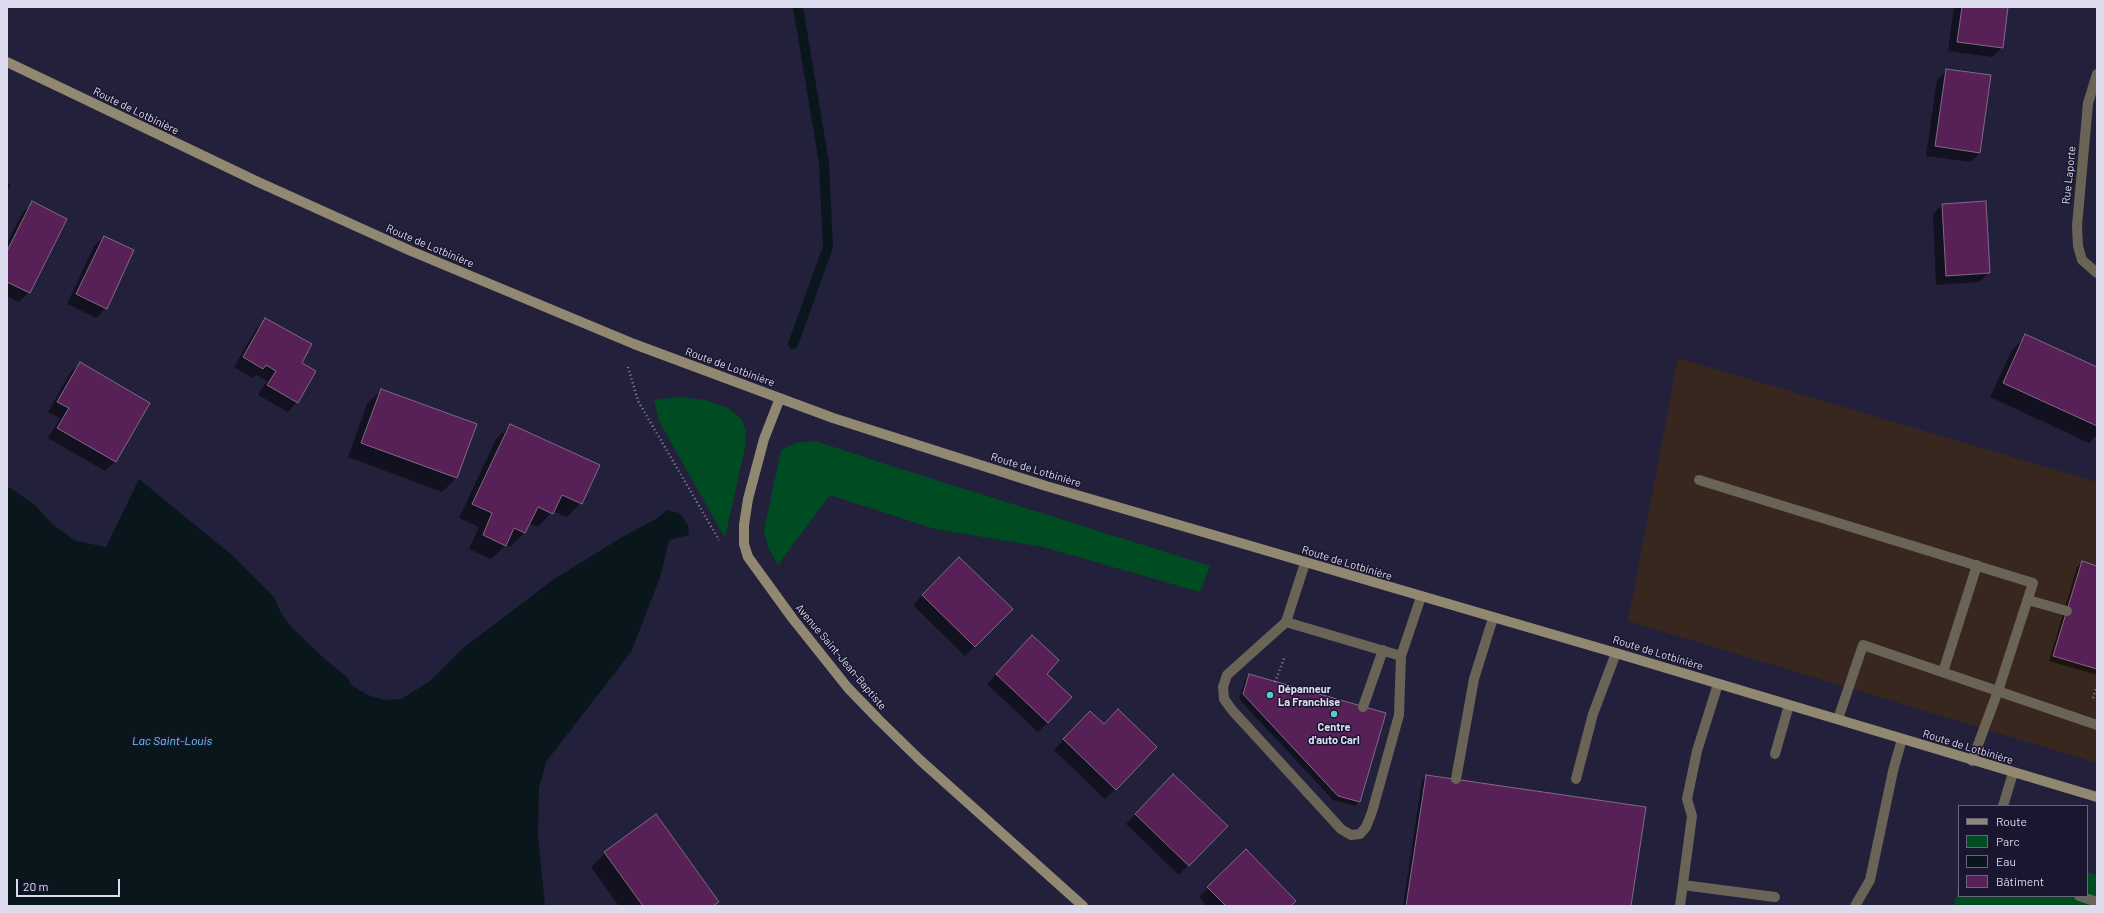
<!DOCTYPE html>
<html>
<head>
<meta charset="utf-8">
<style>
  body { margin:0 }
  #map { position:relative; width:2104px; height:913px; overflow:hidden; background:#23203b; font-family:Barlow,sans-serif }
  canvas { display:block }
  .frame { position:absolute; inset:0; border:8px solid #dcdcee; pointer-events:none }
  .legend { position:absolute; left:1958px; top:805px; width:130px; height:92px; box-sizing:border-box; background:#1a1630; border:1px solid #68657c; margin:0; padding:5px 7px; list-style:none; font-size:12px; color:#dcdcee }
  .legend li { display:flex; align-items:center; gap:8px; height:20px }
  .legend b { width:20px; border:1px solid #68657c }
  .scale { position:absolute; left:16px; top:879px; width:104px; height:18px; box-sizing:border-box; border:2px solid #dcdcee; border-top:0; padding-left:5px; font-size:12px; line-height:14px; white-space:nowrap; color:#dcdcee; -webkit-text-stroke:3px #1a1630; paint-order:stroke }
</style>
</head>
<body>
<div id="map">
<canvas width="2104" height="913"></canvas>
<div class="frame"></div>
<ul class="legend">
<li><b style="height:5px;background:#918872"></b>Route</li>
<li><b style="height:11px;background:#004c22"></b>Parc</li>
<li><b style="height:11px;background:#09171c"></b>Eau</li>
<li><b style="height:11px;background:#572157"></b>Bâtiment</li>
</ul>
<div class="scale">20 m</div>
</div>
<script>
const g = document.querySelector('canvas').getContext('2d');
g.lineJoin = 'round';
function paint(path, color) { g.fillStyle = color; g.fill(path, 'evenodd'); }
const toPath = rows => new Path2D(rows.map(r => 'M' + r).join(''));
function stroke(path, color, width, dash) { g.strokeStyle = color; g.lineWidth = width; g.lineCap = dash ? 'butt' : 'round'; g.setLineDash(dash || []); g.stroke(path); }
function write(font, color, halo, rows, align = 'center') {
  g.font = font + ' Barlow,sans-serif'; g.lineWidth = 3; g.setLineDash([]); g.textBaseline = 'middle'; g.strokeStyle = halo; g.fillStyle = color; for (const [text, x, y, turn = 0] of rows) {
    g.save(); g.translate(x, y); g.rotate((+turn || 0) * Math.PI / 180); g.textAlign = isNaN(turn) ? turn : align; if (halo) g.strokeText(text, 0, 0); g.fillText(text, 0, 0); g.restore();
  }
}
paint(toPath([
  [1678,358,2097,482,2097,763,1628,621]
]), '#38271f');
paint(toPath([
  [679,397,705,400,728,408,741,419,746,430,745,447,725,538,659,421,654,400],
  [815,441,901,469,1210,566,1200,592,1043,547,935,529,830,495,778,565,768,547,764,530,781,450,796,443],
  [2087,872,2097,875,2097,906,1954,906,1959,882,1959,896,2087,896]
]), '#004c22');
paint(toPath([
  [139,479,233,556,274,597,281,613,291,627,326,660,348,678,351,685,368,695,384,700,401,699,429,682,462,649,554,579,624,536,656,519,667,510,679,513,688,525,689,535,669,540,660,578,631,652,546,762,539,788,538,836,545,906,7,906,7,486,34,504,52,524,76,541,106,547]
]), '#09171c');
paint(toPath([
  [1954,7,2007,7,2002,48,1992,57,1948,51],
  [1947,70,1980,153,1970,162,1926,156,1937,80],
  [7,183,11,184,7,192],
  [32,203,29,292,19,302,7,296,7,243,23,212],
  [1942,205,1989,273,1979,282,1936,285,1933,214],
  [104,237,106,308,96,318,67,304,94,246],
  [266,319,300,363,297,402,288,412,258,395,267,381,256,375,253,378,234,367,256,329],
  [2026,336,2097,368,2097,435,2089,443,1990,397,2012,350],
  [80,363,115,461,105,471,48,438,60,418,48,412,70,373],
  [381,390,456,478,442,492,348,457,367,404],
  [510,425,581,503,567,517,553,511,538,527,529,523,524,533,510,547,506,545,491,559,469,549,479,527,459,518,496,439],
  [959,558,1011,609,965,656,913,605],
  [2082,562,2097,567,2097,675,2049,661,2077,567],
  [1023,646,1045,674,1048,722,1038,732,987,684],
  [1249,675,1360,801,1355,806,1333,800,1239,699,1245,680],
  [1090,712,1104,725,1156,747,1105,799,1054,750],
  [1173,776,1226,826,1179,875,1126,824],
  [1427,776,1630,906,1403,906,1422,780],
  [1246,851,1289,906,1207,906,1199,897],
  [605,853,718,902,713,906,619,906,591,867]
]), '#0007');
stroke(toPath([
  [793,344,828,247,824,163,798,7]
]), '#09171c', 10);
const building = toPath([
  [1962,7,2008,7,2003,48,1957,42,1962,7],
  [1946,69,1991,75,1980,153,1935,146,1946,69],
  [32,201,67,219,30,293,7,282,7,251,32,201],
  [1986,201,1990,273,1946,276,1942,204,1986,201],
  [104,236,134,250,107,309,76,294,104,236],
  [265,318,312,344,302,363,316,371,298,403,267,385,276,371,266,365,263,369,243,357,265,318],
  [2025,334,2097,367,2097,426,2003,383,2025,334],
  [80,362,150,403,116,462,57,428,69,408,57,402,80,362],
  [381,389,477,424,457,478,361,443,381,389],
  [510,424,600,465,582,504,562,495,553,514,538,507,525,533,514,528,506,546,483,535,492,513,472,504,510,424],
  [959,557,1013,609,975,647,922,595,959,557],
  [2082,561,2097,566,2097,669,2053,656,2082,561],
  [1032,635,1059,660,1047,674,1072,697,1048,723,996,674,1032,635],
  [1249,674,1386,713,1360,802,1338,796,1243,694,1249,674],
  [1118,709,1157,747,1116,790,1063,739,1090,711,1104,724,1118,709],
  [1173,774,1228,826,1189,866,1135,814,1173,774],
  [1426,775,1646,807,1631,906,1406,906,1426,775],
  [656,814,719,902,713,906,643,906,604,852,656,814],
  [1246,849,1296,901,1291,906,1226,906,1207,887,1246,849]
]);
paint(building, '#572157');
stroke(building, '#836982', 1);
stroke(toPath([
  [628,367,638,401,719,540],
  [1275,682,1285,656],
  [2093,698,2097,686]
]), '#89879d', 2.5, [1, 3]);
stroke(toPath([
  [1699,480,2033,583,1998,691,1972,761],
  [1305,563,1286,622,1401,656,1421,597],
  [2028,600,2067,611],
  [1286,622,1227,675,1223,687,1224,699,1232,710,1341,829,1351,835,1360,834,1366,827,1372,812,1399,715,1401,656],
  [1943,672,1977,565],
  [1363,707,1383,650],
  [1838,719,1863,645,2097,725],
  [1775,754,1789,705],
  [1456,779,1474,679,1493,618],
  [1576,779,1593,714,1616,653],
  [2003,806,2013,773],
  [1683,885,1775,897],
  [2079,896,2097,902],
  [1680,906,1692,816,1687,799,1697,751,1718,684],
  [1855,906,1870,880,1893,771,1902,739]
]), '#6a6456', 10);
stroke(toPath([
  [2097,74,2088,103,2077,226,2078,246,2082,260,2097,273]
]), '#6a6456', 10);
stroke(toPath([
  [7,62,256,181,411,251,634,344,833,418,1046,486,1616,653,2097,797],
  [780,398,764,439,748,499,744,525,744,544,748,557,793,619,848,688,879,720,920,760,1083,906]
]), '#918872', 10);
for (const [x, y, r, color] of [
  [1270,695,4,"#55cec5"],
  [1334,714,4,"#55cec5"]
]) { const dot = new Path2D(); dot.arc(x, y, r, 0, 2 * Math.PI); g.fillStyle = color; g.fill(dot); stroke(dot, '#1a1630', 1.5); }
write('11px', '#dcdcee', '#1a1630', [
  ["Route de Lotbinière",136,111,26],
  ["Rue Laporte",2069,175,-84],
  ["Route de Lotbinière",430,246,23],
  ["Route de Lotbinière",730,367,20],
  ["Route de Lotbinière",1036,470,17],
  ["Route de Lotbinière",1347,563,17],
  ["Route de Lotbinière",1658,653,17],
  ["Avenue Saint-Jean-Baptiste",841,657,50],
  ["Route de Lotbinière",1968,747,17]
]);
write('bold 11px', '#dcdcee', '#1a1630', [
  ["Dépanneur",1278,689],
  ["La Franchise",1278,702],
  ["Centre",1334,727,"center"],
  ["d'auto Carl",1334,740,"center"]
], 'left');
write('italic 12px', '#65cdf4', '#1a1630', [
  ["Lac Saint-Louis",172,741]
]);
</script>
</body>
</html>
